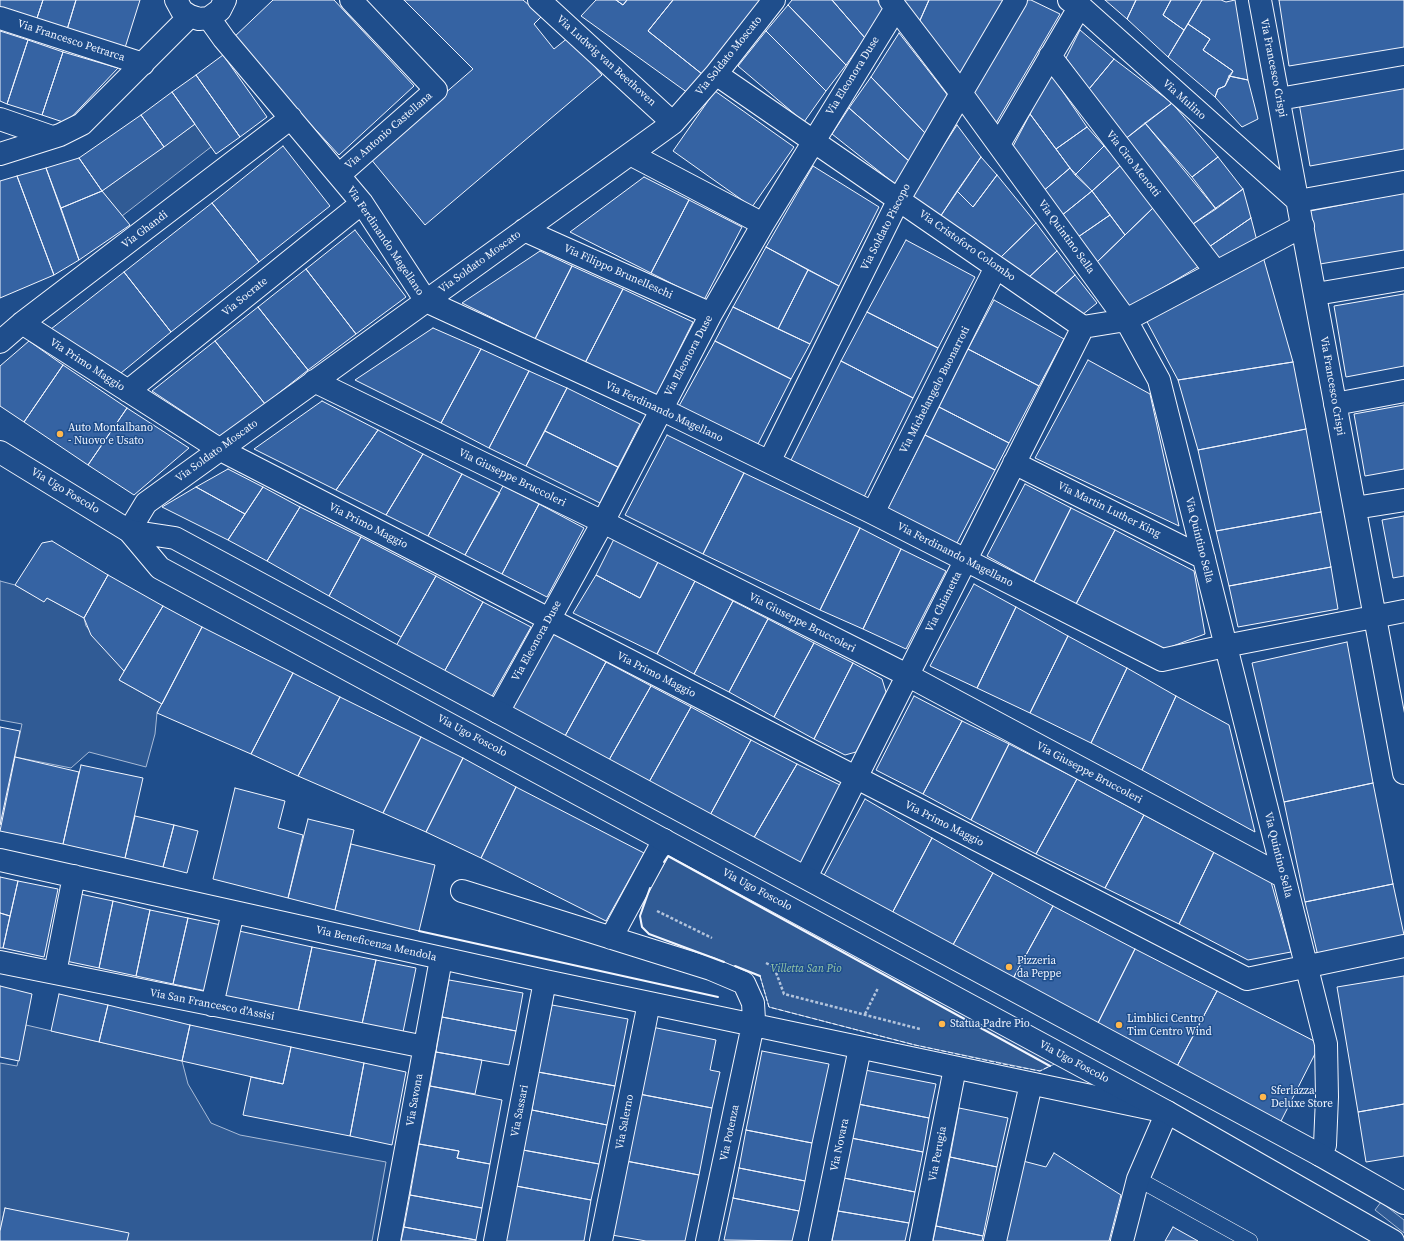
<!DOCTYPE html>
<html>
<head>
<meta charset="utf-8">
<style>
  body { margin:0 }
  canvas { display:block; background:#1f4e8c }
</style>
</head>
<body>
<canvas width="1404" height="1241"></canvas>
<script>
const g = document.querySelector('canvas').getContext('2d');
g.lineJoin = 'round';
function paint(path, color) { g.fillStyle = color; g.fill(path, 'evenodd'); }
const toPath = rows => new Path2D(rows.map(r => 'M' + r).join(''));
function stroke(path, color, width, dash) { g.strokeStyle = color; g.lineWidth = width; g.lineCap = dash ? 'butt' : 'round'; g.setLineDash(dash || []); g.stroke(path); }
function write(font, color, halo, rows, align = 'center') {
  g.font = font + ' "Source Serif 4",serif'; g.lineWidth = 3; g.setLineDash([]); g.textBaseline = 'middle'; g.strokeStyle = halo; g.fillStyle = color; for (const [text, x, y, turn = 0] of rows) {
    g.save(); g.translate(x, y); g.rotate((+turn || 0) * Math.PI / 180); g.textAlign = isNaN(turn) ? turn : align; if (halo) g.strokeText(text, 0, 0); g.fillText(text, 0, 0); g.restore();
  }
}
const green = toPath([
  [195,124,211,147,122,216,102,191,195,124],
  [0,581,15,585,44,601,47,598,84,618,86,626,124,671,119,680,162,704,157,713,155,734,146,767,89,752,71,768,15,757,22,724,0,720,0,581],
  [675,845,1067,1058,1040,1071,915,1045,769,1007,760,976,649,934,642,927,640,916,645,898,675,845],
  [26,1025,182,1061,188,1084,211,1123,240,1135,386,1162,372,1241,127,1241,5,1208,0,1231,0,1063,17,1066,26,1025],
  [1381,1202,1404,1220,1404,1233,1375,1210,1381,1202]
]);
paint(green, '#305b95');
stroke(green, '#a8bbd7', 1);
const building = toPath([
  [0,0,43,0,35,24,0,12,0,0],
  [43,0,76,0,66,33,35,24,43,0],
  [76,0,140,0,124,51,66,33,76,0],
  [273,0,334,0,414,86,339,155,232,39,273,0],
  [404,0,523,0,542,16,534,24,554,49,569,37,602,75,425,225,370,158,473,69,404,0],
  [596,0,616,0,623,5,627,0,673,0,648,31,702,74,688,93,581,16,596,0],
  [616,0,627,0,623,5,616,0],
  [673,0,761,0,702,74,648,31,673,0],
  [792,0,832,0,865,38,846,65,788,5,792,0],
  [832,0,877,0,885,12,865,38,832,0],
  [896,0,929,0,917,27,896,0],
  [929,0,1005,0,959,79,917,27,929,0],
  [1023,0,1031,0,1060,14,996,123,972,90,1023,0],
  [1105,0,1136,0,1127,19,1105,0],
  [1136,0,1171,0,1163,15,1184,30,1168,57,1127,19,1136,0],
  [1171,0,1202,0,1184,30,1163,15,1171,0],
  [1202,0,1221,0,1226,2,1235,0,1248,80,1229,76,1233,71,1203,50,1210,39,1188,24,1202,0],
  [1279,0,1404,0,1404,47,1289,66,1279,0],
  [788,5,846,65,826,91,766,31,788,5],
  [1188,24,1210,39,1203,50,1233,71,1225,86,1218,89,1215,97,1168,57,1188,24],
  [1080,30,1114,59,1089,89,1066,58,1080,30],
  [0,31,28,40,7,104,0,101,0,31],
  [766,31,826,91,804,122,738,66,766,31],
  [899,33,949,97,926,134,871,77,899,33],
  [28,40,63,52,42,115,7,104,28,40],
  [63,52,118,68,66,123,42,115,63,52],
  [223,55,267,117,240,137,196,75,223,55],
  [1114,59,1172,103,1124,140,1089,89,1114,59],
  [1050,73,1087,127,1056,149,1030,114,1050,73],
  [196,75,240,137,216,154,172,92,196,75],
  [1229,76,1248,80,1258,119,1242,127,1215,97,1218,89,1225,86,1229,76],
  [871,77,926,134,909,161,849,108,871,77],
  [1404,84,1404,149,1310,166,1299,103,1404,84],
  [715,91,794,147,752,207,673,151,715,91],
  [172,92,195,124,164,147,141,115,172,92],
  [1172,103,1218,157,1192,177,1145,123,1172,103],
  [849,108,909,161,895,184,832,134,849,108],
  [1030,114,1070,168,1041,193,1009,154,1030,114],
  [141,115,164,147,102,191,79,158,141,115],
  [1145,123,1216,209,1190,226,1124,140,1145,123],
  [957,125,981,157,940,217,911,196,957,125],
  [1087,127,1104,146,1075,175,1056,149,1087,127],
  [283,146,330,206,259,262,212,203,283,146],
  [1104,146,1121,165,1092,191,1075,175,1104,146],
  [981,157,997,175,973,207,957,191,981,157],
  [1218,157,1243,189,1216,209,1192,177,1218,157],
  [79,158,102,191,61,208,46,168,79,158],
  [1121,165,1154,207,1125,235,1092,191,1121,165],
  [813,166,879,207,839,286,766,247,813,166],
  [46,168,79,260,54,275,17,176,46,168],
  [1070,168,1092,191,1061,216,1041,193,1070,168],
  [997,175,1036,223,1001,257,940,217,957,191,973,207,997,175],
  [17,176,54,275,0,298,0,181,17,176],
  [644,177,689,200,651,273,570,232,644,177],
  [1243,189,1251,218,1206,249,1190,226,1243,189],
  [102,191,130,225,79,260,61,208,102,191],
  [1092,191,1110,215,1078,237,1061,216,1092,191],
  [1404,193,1404,250,1320,264,1310,211,1404,193],
  [689,200,742,227,704,300,651,273,689,200],
  [212,203,259,262,171,332,124,272,212,203],
  [1154,207,1201,265,1129,308,1097,262,1154,207],
  [1110,215,1125,235,1097,262,1078,237,1110,215],
  [1251,218,1257,241,1216,265,1206,249,1251,218],
  [1036,223,1057,251,1028,278,1001,257,1036,223],
  [355,230,406,297,356,334,306,269,355,230],
  [906,240,975,277,938,348,867,312,906,240],
  [766,247,808,270,778,329,733,307,766,247],
  [540,251,572,266,535,339,462,303,540,251],
  [1057,251,1075,275,1053,295,1028,278,1057,251],
  [1262,253,1293,362,1178,380,1145,318,1262,253],
  [572,266,623,289,585,363,535,339,572,266],
  [306,269,356,334,308,370,258,307,306,269],
  [808,270,839,286,810,344,778,329,808,270],
  [124,272,171,332,121,373,51,329,124,272],
  [1075,275,1097,303,1082,315,1053,295,1075,275],
  [623,289,693,322,655,398,585,363,623,289],
  [1404,294,1404,366,1346,377,1334,306,1404,294],
  [994,300,1064,339,1039,386,968,349,994,300],
  [258,307,308,370,265,404,215,341,258,307],
  [733,307,810,344,791,379,715,341,733,307],
  [867,312,938,348,913,398,841,361,867,312],
  [433,328,481,349,441,423,355,380,433,328],
  [29,341,63,365,24,422,0,406,0,366,29,341],
  [215,341,265,404,221,437,152,391,215,341],
  [715,341,791,379,758,444,679,406,715,341],
  [481,349,529,371,489,448,441,423,481,349],
  [968,349,1039,386,1009,443,939,407,968,349],
  [1088,360,1150,394,1179,526,1035,458,1088,360],
  [841,361,913,398,864,497,791,460,841,361],
  [1293,362,1306,429,1198,450,1178,380,1293,362],
  [63,365,127,408,88,465,24,422,63,365],
  [529,371,567,388,526,466,489,448,529,371],
  [567,388,640,424,618,467,545,431,567,388],
  [322,401,378,430,336,490,254,449,322,401],
  [1404,405,1404,469,1365,476,1354,414,1404,405],
  [939,407,1009,443,995,470,925,435,939,407],
  [127,408,189,448,134,495,88,465,127,408],
  [1306,429,1321,512,1216,531,1198,450,1306,429],
  [378,430,423,454,386,515,336,490,378,430],
  [545,431,618,467,600,503,526,466,545,431],
  [667,435,744,473,703,554,625,515,667,435],
  [925,435,995,470,956,545,887,510,925,435],
  [423,454,462,474,428,536,386,515,423,454],
  [228,469,263,487,245,514,196,487,228,469],
  [744,473,860,528,820,610,703,554,744,473],
  [462,474,500,493,465,555,428,536,462,474],
  [1025,484,1071,508,1034,582,987,556,1025,484],
  [503,486,539,504,502,574,465,555,503,486],
  [196,487,245,514,228,540,162,507,196,487],
  [263,487,300,507,267,561,228,540,263,487],
  [539,504,584,528,547,597,502,574,539,504],
  [300,507,361,537,329,596,267,561,300,507],
  [1071,508,1115,530,1076,604,1034,582,1071,508],
  [1321,512,1331,567,1229,586,1216,531,1321,512],
  [1404,516,1404,576,1393,578,1382,520,1404,516],
  [860,528,901,549,863,629,820,610,860,528],
  [1115,530,1194,571,1205,634,1165,649,1076,604,1115,530],
  [361,537,436,576,401,637,329,596,361,537],
  [614,539,658,562,640,598,596,575,614,539],
  [52,541,108,575,84,618,47,598,44,602,15,585,42,543,52,541],
  [901,549,946,571,906,649,863,629,901,549],
  [658,562,695,581,657,654,573,613,596,575,640,598,658,562],
  [1331,567,1338,609,1238,627,1229,586,1331,567],
  [108,575,163,606,124,671,91,635,84,618,108,575],
  [436,576,483,602,444,672,396,646,436,576],
  [695,581,733,601,694,674,657,654,695,581],
  [974,584,1016,607,977,688,930,666,974,584],
  [733,601,768,619,729,692,694,674,733,601],
  [483,602,531,627,491,698,444,672,483,602],
  [163,606,202,627,162,704,119,680,163,606],
  [1016,607,1068,636,1030,713,977,688,1016,607],
  [768,619,814,643,774,717,729,692,768,619],
  [202,627,293,673,251,754,157,713,202,627],
  [554,633,606,662,565,736,512,709,554,633],
  [1068,636,1127,668,1091,743,1030,713,1068,636],
  [1347,642,1373,783,1284,802,1252,663,1347,642],
  [814,643,853,663,814,739,774,717,814,643],
  [606,662,651,686,609,760,565,736,606,662],
  [853,663,882,679,886,692,856,752,845,755,814,739,853,663],
  [1127,668,1176,696,1142,770,1091,743,1127,668],
  [293,673,340,697,298,776,251,754,293,673],
  [651,686,691,707,649,782,609,760,651,686],
  [914,696,962,721,923,794,876,770,914,696],
  [1176,696,1229,725,1255,832,1142,770,1176,696],
  [340,697,421,737,383,813,298,776,340,697],
  [691,707,751,740,709,817,649,782,691,707],
  [962,721,1009,744,971,820,923,794,962,721],
  [0,727,20,731,0,825,0,727],
  [421,737,463,758,426,832,383,813,421,737],
  [751,740,797,764,752,841,709,817,751,740],
  [1009,744,1077,779,1036,854,971,820,1009,744],
  [15,757,79,772,63,844,0,831,15,757],
  [463,758,516,787,481,858,426,832,463,758],
  [797,764,844,787,802,869,752,841,797,764],
  [81,765,143,778,125,858,63,844,81,765],
  [1077,779,1144,815,1105,888,1036,854,1077,779],
  [1373,783,1393,884,1305,902,1284,802,1373,783],
  [516,787,644,853,606,921,481,858,516,787],
  [235,788,285,801,278,828,303,835,288,898,213,879,235,788],
  [865,799,932,838,889,919,821,881,865,799],
  [1144,815,1214,852,1179,924,1105,888,1144,815],
  [135,816,174,825,163,867,125,858,135,816],
  [308,819,354,830,335,910,288,898,308,819],
  [174,825,198,831,187,873,163,867,174,825],
  [932,838,993,873,949,952,889,919,932,838],
  [351,844,435,865,419,931,335,910,351,844],
  [1214,852,1271,882,1291,952,1248,960,1179,924,1214,852],
  [993,873,1053,906,1010,984,949,952,993,873],
  [0,877,18,881,10,916,0,913,0,877],
  [18,881,58,889,44,957,3,948,18,881],
  [1393,884,1404,935,1404,943,1319,960,1305,902,1393,884],
  [80,894,113,901,99,968,66,961,80,894],
  [113,901,150,910,136,976,99,968,113,901],
  [1053,906,1135,949,1096,1027,1010,984,1053,906],
  [150,910,188,918,173,984,136,976,150,910],
  [0,913,10,916,3,948,0,948,0,913],
  [188,918,221,925,206,991,173,984,188,918],
  [239,931,312,947,298,1012,225,997,239,931],
  [312,947,376,960,362,1024,298,1012,312,947],
  [1135,949,1217,991,1175,1070,1096,1027,1135,949],
  [376,960,416,968,403,1032,362,1024,376,960],
  [1404,976,1404,1104,1358,1112,1337,987,1404,976],
  [449,980,523,993,516,1031,442,1017,449,980],
  [0,986,32,994,19,1061,0,1057,0,986],
  [1217,991,1320,1044,1280,1123,1175,1070,1217,991],
  [59,994,108,1005,99,1042,51,1031,59,994],
  [108,1005,190,1025,182,1061,99,1042,108,1005],
  [552,1005,628,1019,615,1086,538,1072,552,1005],
  [442,1017,516,1031,509,1065,436,1052,442,1017],
  [190,1025,291,1047,283,1084,182,1061,190,1025],
  [652,1027,716,1040,710,1070,720,1072,712,1108,639,1094,652,1027],
  [291,1047,364,1063,350,1136,243,1115,251,1077,283,1084,291,1047],
  [762,1051,829,1064,812,1143,746,1130,762,1051],
  [436,1052,482,1060,475,1094,430,1086,436,1052],
  [364,1063,406,1072,392,1145,350,1136,364,1063],
  [865,1070,936,1084,929,1118,858,1104,865,1070],
  [538,1072,615,1086,607,1125,532,1110,538,1072],
  [430,1086,502,1100,490,1164,457,1158,459,1151,419,1144,430,1086],
  [639,1094,712,1108,699,1175,626,1161,639,1094],
  [858,1104,929,1118,923,1152,851,1138,858,1104],
  [1404,1104,1404,1156,1366,1162,1358,1112,1404,1104],
  [959,1108,1008,1118,997,1167,950,1157,959,1108],
  [532,1110,607,1125,599,1164,523,1150,532,1110],
  [746,1130,812,1143,805,1181,739,1168,746,1130],
  [851,1138,923,1152,915,1192,844,1178,851,1138],
  [419,1144,459,1151,457,1158,490,1164,482,1208,410,1195,419,1144],
  [523,1150,599,1164,591,1200,516,1186,523,1150],
  [1054,1153,1121,1195,1109,1241,1002,1241,1023,1161,1046,1167,1054,1153],
  [950,1157,997,1167,983,1236,936,1226,950,1157],
  [626,1161,699,1175,685,1241,646,1241,612,1235,626,1161],
  [739,1168,805,1181,799,1211,733,1198,739,1168],
  [844,1178,915,1192,909,1223,838,1211,844,1178],
  [516,1186,591,1200,584,1241,506,1241,516,1186],
  [410,1195,482,1208,476,1240,404,1227,410,1195],
  [733,1198,799,1211,792,1241,724,1240,733,1198],
  [5,1208,129,1233,127,1241,0,1241,0,1231,5,1208],
  [838,1211,909,1223,905,1241,832,1241,838,1211],
  [936,1226,983,1236,982,1241,933,1241,936,1226],
  [404,1227,476,1240,476,1241,401,1241,404,1227],
  [1173,1227,1198,1241,1165,1241,1173,1227]
]);
paint(building, '#3563a3');
stroke(building, '#f2f6ff', 1);
const lane = toPath([
  [1138,1179,1250,1241]
]);
const street = toPath([
  [176,0,182,11,190,16,199,19,209,18,220,10,225,0],
  [539,0,673,123],
  [890,0,961,93,1126,320,1159,380,1326,1044,1327,1097,1325,1145,1320,1155],
  [1069,0,1080,6,1298,201,1404,182],
  [1260,0,1404,773],
  [0,18,143,64],
  [209,18,224,39,362,203,426,301,661,409,873,513,1162,660,1225,646,1404,611],
  [1050,56,1216,272],
  [716,74,1083,327,1126,320,1303,226],
  [1279,99,1404,77],
  [0,119,52,137],
  [999,144,1080,6],
  [0,154,60,135,82,124,190,16],
  [630,154,763,224],
  [339,175,436,90,351,0],
  [524,230,711,314],
  [1316,294,1404,279],
  [22,323,219,449,1247,979,1404,946],
  [0,342,22,323,291,118],
  [314,381,603,522,907,675,1284,877],
  [128,391,362,203],
  [1335,404,1404,391],
  [769,462,899,199,1016,0],
  [1014,463,1204,558],
  [1355,508,1404,500],
  [873,513,996,267],
  [129,531,146,503,673,123,716,74,774,0],
  [498,712,603,522,711,314,763,224,896,8],
  [0,860,545,981,1167,1112,1138,1179,1122,1241],
  [806,877,1083,327],
  [462,891,711,969,744,983,753,1003,754,1020,707,1241],
  [611,938,664,840],
  [0,962,425,1047],
  [55,973,74,876],
  [212,1005,233,912],
  [389,1241,441,959],
  [495,1241,545,981],
  [601,1241,649,1003],
  [820,1241,860,1048],
  [921,1241,955,1068],
  [995,1241,1031,1084]
]);
const primary = toPath([
  [0,452,129,531,160,568,1167,1112,1393,1241],
  [129,531,175,538,1320,1155,1404,1203]
]);
stroke(lane, '#f2f6ff', 16);
stroke(street, '#f2f6ff', 24);
stroke(primary, '#f2f6ff', 24);
stroke(toPath([
  [657,911,712,938],
  [766,963,774,967,784,994,920,1029],
  [865,1014,878,988]
]), '#b3c4dc', 2.5, [3, 2]);
stroke(lane, '#1f4e8c', 15);
stroke(street, '#1f4e8c', 22);
stroke(primary, '#1f4e8c', 22);
stroke(toPath([
  [760,976,769,1007,915,1045,1008,1065,1040,1071,1050,1066]
]), '#f2f6ff', 1, [5, 2]);
stroke(toPath([
  [664,862,668,856,1050,1066],
  [650,888,640,916,642,927,649,934,724,962],
  [419,931,718,997],
  [735,966,760,976]
]), '#f2f6ff', 2);
for (const [x, y, r, color] of [
  [60,434,4,"#ffb74d"],
  [1009,967,4,"#ffb74d"],
  [942,1024,4,"#ffb74d"],
  [1119,1025,4,"#ffb74d"],
  [1263,1097,4,"#ffb74d"]
]) { const dot = new Path2D(); dot.arc(x, y, r, 0, 2 * Math.PI); g.fillStyle = color; g.fill(dot); stroke(dot, '#1f4e8c', 1.5); }
write('11px', '#f2f6ff', '#1f4e8c', [
  ["Via Francesco Petrarca",71,41,18],
  ["Via Soldato Moscato",729,56,-51],
  ["Via Ludwig van Beethoven",606,61,42],
  ["Via Francesco Crispi",1273,68,79],
  ["Via Eleonora Duse",853,76,-58],
  ["Via Mulino",1184,100,42],
  ["Via Antonio Castellana",389,131,-41],
  ["Via Ciro Menotti",1133,164,52],
  ["Via Soldato Piscopo",886,227,-63],
  ["Via Ghandi",145,230,-37],
  ["Via Quintino Sella",1066,237,54],
  ["Via Ferdinando Magellano",385,241,56],
  ["Via Cristoforo Colombo",967,246,35],
  ["Via Soldato Moscato",480,262,-36],
  ["Via Filippo Brunelleschi",618,272,24],
  ["Via Socrate",245,297,-39],
  ["Via Eleonora Duse",689,356,-62],
  ["Via Primo Maggio",87,365,33],
  ["Via Francesco Crispi",1332,386,80],
  ["Via Michelangelo Buonarroti",935,390,-63],
  ["Via Ferdinando Magellano",664,412,25],
  ["Via Soldato Moscato",217,451,-36],
  ["Via Giuseppe Bruccoleri",512,478,26],
  ["Via Ugo Foscolo",65,491,31],
  ["Via Martin Luther King",1109,510,26],
  ["Via Primo Maggio",368,526,27],
  ["Via Quintino Sella",1199,540,76],
  ["Via Ferdinando Magellano",955,555,27],
  ["Via Chianetta",944,602,-63],
  ["Via Giuseppe Bruccoleri",802,623,27],
  ["Via Eleonora Duse",537,641,-61],
  ["Via Primo Maggio",656,675,27],
  ["Via Ugo Foscolo",472,736,28],
  ["Via Giuseppe Bruccoleri",1089,773,28],
  ["Via Primo Maggio",944,824,27],
  ["Via Quintino Sella",1278,855,76],
  ["Via Ugo Foscolo",757,890,28],
  ["Via Beneficenza Mendola",376,944,13],
  ["Via San Francesco d'Assisi",212,1005,11],
  ["Via Ugo Foscolo",1074,1062,28],
  ["Via Savona",415,1100,-80],
  ["Via Sassari",520,1111,-79],
  ["Via Salerno",625,1122,-79],
  ["Via Potenza",730,1133,-78],
  ["Via Novara",840,1145,-78],
  ["Via Perugia",938,1154,-79]
]);
write('11px', '#f2f6ff', '#1f4e8c', [
  ["Auto Montalbano",68,428],
  ["- Nuovo e Usato",68,441],
  ["Pizzeria",1017,961],
  ["da Peppe",1017,974],
  ["Limblici Centro",1127,1019],
  ["Tim Centro Wind",1127,1032],
  ["Statua Padre Pio",950,1024],
  ["Sferlazza",1271,1091],
  ["Deluxe Store",1271,1104]
], 'left');
write('italic 11px', '#97c8a6', '#1f4e8c', [
  ["Villetta San Pio",806,969]
]);
</script>
</body>
</html>
